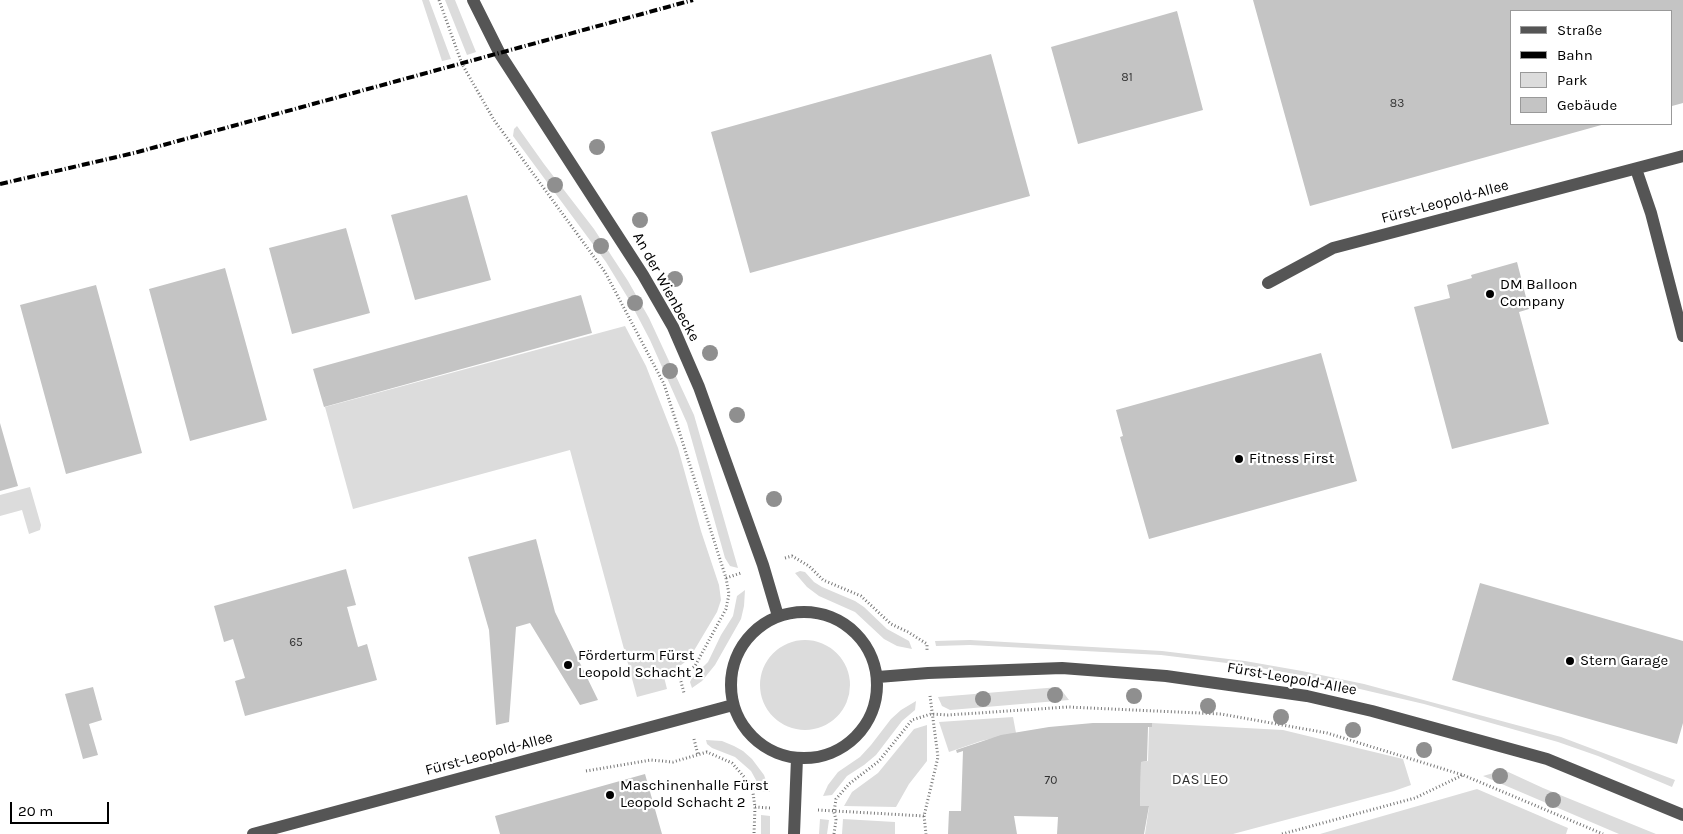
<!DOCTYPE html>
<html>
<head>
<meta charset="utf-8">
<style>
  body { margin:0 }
  #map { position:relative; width:1683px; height:834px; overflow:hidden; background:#fff; font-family:Karla,sans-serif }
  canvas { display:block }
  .legend { position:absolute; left:1510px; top:10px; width:162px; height:115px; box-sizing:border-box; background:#fff; border:1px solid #999; margin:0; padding:6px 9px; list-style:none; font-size:15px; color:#000 }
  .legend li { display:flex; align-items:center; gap:10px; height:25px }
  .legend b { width:25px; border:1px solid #999 }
  .scale { position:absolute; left:10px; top:802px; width:99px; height:22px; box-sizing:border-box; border:2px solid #000; border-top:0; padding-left:6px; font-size:15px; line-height:18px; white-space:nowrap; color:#000; -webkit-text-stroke:4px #fff; paint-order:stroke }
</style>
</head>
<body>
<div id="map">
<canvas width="1683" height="834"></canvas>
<ul class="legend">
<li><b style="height:6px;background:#555"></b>Straße</li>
<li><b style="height:6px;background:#000"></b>Bahn</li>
<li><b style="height:14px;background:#dcdcdc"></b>Park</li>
<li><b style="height:14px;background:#c4c4c4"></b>Gebäude</li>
</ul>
<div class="scale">20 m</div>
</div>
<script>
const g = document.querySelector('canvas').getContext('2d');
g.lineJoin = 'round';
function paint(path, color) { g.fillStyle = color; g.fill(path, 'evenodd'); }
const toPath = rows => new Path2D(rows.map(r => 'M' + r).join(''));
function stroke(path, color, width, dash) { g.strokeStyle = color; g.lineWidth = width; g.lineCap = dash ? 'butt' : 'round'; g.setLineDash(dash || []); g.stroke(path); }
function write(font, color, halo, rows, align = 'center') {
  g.font = font + ' Karla,sans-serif'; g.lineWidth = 4.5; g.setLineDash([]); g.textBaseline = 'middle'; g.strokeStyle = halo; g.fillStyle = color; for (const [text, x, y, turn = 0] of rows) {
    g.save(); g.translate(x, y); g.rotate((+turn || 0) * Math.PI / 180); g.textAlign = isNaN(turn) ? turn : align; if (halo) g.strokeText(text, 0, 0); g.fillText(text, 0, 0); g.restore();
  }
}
paint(toPath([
  [422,0,429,0,451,59,442,61],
  [445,0,455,0,476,52,467,55],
  [517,126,544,164,594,229,628,281,649,318,694,415,738,568,730,566,725,558,687,423,650,340,628,298,606,262,513,136,514,129],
  [625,326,646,366,678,448,701,531,719,585,721,600,717,612,689,659,677,668,663,673,667,689,637,697,570,450,353,509,325,407],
  [30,487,41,525,40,530,29,534,22,510,0,516,0,495],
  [800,571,805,572,814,582,822,587,855,601,864,607,887,629,909,641,912,649,897,646,884,639,855,612,819,596,807,587,795,573],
  [745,590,744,606,741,619,715,665,702,681,692,688,690,682,692,678,708,662,721,635,733,616,737,596],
  '760 685a45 45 0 1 1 90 0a45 45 0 1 1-90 0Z',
  [970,640,1162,651,1245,661,1302,671,1364,684,1561,737,1675,780,1672,787,1598,756,1558,742,1424,704,1300,675,1243,665,1161,655,970,645,936,646,935,641],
  [1059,687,1069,700,950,710,942,706,938,697],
  [916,701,915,710,902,721,876,755,864,765,847,776,832,795,823,796,828,785,838,772,860,757,871,745,891,719,901,710],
  [1013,717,1016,733,981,741,949,752,939,722],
  [1152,723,1283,730,1403,759,1411,785,1394,791,1233,834,1145,834,1149,807,1140,806,1141,762,1148,761,1149,727,1152,726],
  [927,725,927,761,909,784,896,807,844,806,852,792,878,773,914,729],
  [706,740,722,741,734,746,743,751,752,759,764,775,770,792,762,791,751,771,735,757,712,748,707,744],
  [1504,770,1543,788,1656,834,1619,834,1483,776],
  [1477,789,1568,828,1566,834,1320,834],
  [761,815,770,816,770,834,761,834],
  [820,819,829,820,827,834,819,834],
  [843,819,895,822,895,834,842,834]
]), '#dcdcdc');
paint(toPath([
  [1253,0,1683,0,1683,103,1672,106,1672,11,1512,11,1512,124,1605,124,1310,206],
  [1177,11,1203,110,1078,144,1051,47],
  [991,54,1030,196,750,273,711,132],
  [467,195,491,280,415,300,391,215],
  [346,228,370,313,292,334,269,248],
  [1517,262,1529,309,1519,312,1549,424,1452,449,1414,307,1450,298,1447,285,1472,278,1471,275],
  [225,268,267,420,190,441,149,289],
  [96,285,142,453,66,474,20,305],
  [581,295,592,333,324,407,313,369],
  [1321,353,1357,481,1149,539,1120,437,1123,436,1116,410],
  [0,423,18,486,0,491],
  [536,539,555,612,598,700,580,705,530,623,516,627,509,722,496,725,489,630,468,557],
  [346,569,356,605,347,607,358,647,367,644,377,680,245,716,235,681,245,678,233,639,224,642,214,606],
  [1480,583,1683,641,1683,723,1677,744,1452,680],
  [93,687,102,720,89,724,98,755,83,759,65,694],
  [1093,723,1152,723,1152,727,1148,727,1147,761,1141,762,1140,806,1149,806,1144,834,1057,834,1058,817,1014,816,1017,834,948,834,949,811,961,811,963,751,957,753,956,750,1001,735,1049,727],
  [645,774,662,834,500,834,495,816]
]), '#c4c4c4');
stroke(toPath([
  [439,0,462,64,494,120,605,272,664,384,726,578,729,594,726,609,695,666,680,678,684,693],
  [785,558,792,556,809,566,823,580,861,596,891,624,908,632,927,644,927,650],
  [726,578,741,573],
  [694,739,698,755],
  [586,771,651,760,673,762,707,752,732,763,752,786,755,807,754,834],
  [755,807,771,808],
  [818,810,924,816,938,757,930,696],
  [924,816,926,834],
  [834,834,836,820,834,812,836,799,849,784,879,761,912,720,931,714,948,715,1068,707,1221,714,1327,733,1463,775,1603,834],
  [1282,834,1415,798,1463,775]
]), '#777', 3, [1, 2.5]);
stroke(toPath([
  [473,0,500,54,643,275,673,327,699,387,763,565,778,616],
  [1636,169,1651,213,1683,336],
  [1268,283,1333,248,1683,156],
  '731 685a73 73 0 1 1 146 0a73 73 0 1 1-146 0Z',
  [878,677,928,673,1062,668,1166,676,1307,696,1372,711,1547,759,1683,815],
  [253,834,733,705],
  [794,834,797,758]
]), '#555', 12);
stroke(toPath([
  [0,184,134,153,693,0]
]), '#000', 4, [8, 2.5, 1, 2.5]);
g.fillStyle = '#8f8f8f';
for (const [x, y] of [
  [597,147],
  [555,185],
  [640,220],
  [601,246],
  [675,279],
  [635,303],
  [710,353],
  [670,371],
  [737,415],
  [774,499],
  [1055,695],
  [1134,696],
  [983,699],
  [1208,706],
  [1281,717],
  [1353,730],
  [1424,750],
  [1500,776],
  [1553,800]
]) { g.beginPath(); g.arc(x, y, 8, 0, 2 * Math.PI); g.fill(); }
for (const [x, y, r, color] of [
  [1490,294,5,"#000"],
  [1239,459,5,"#000"],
  [1570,661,5,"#000"],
  [568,665,5,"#000"],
  [610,795,5,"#000"]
]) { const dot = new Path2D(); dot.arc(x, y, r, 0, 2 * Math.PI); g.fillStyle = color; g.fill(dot); stroke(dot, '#fff', 2); }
write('12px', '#313131', null, [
  ["81",1127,78],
  ["83",1397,104],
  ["65",296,643],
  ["70",1051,781]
]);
write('15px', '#000', '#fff', [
  ["Fürst-Leopold-Allee",1445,202,-15],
  ["An der Wienbecke",666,287,61],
  ["Fürst-Leopold-Allee",1292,679,10],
  ["Fürst-Leopold-Allee",489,754,-15]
]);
write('15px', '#000', '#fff', [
  ["DM Balloon",1500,285],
  ["Company",1500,302],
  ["Fitness First",1249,459],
  ["Förderturm Fürst",578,656],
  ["Leopold Schacht 2",578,673],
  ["Stern Garage",1580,661],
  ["Maschinenhalle Fürst",620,786],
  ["Leopold Schacht 2",620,803]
], 'left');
write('15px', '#333', '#fff', [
  ["DAS LEO",1200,780]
]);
</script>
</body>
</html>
